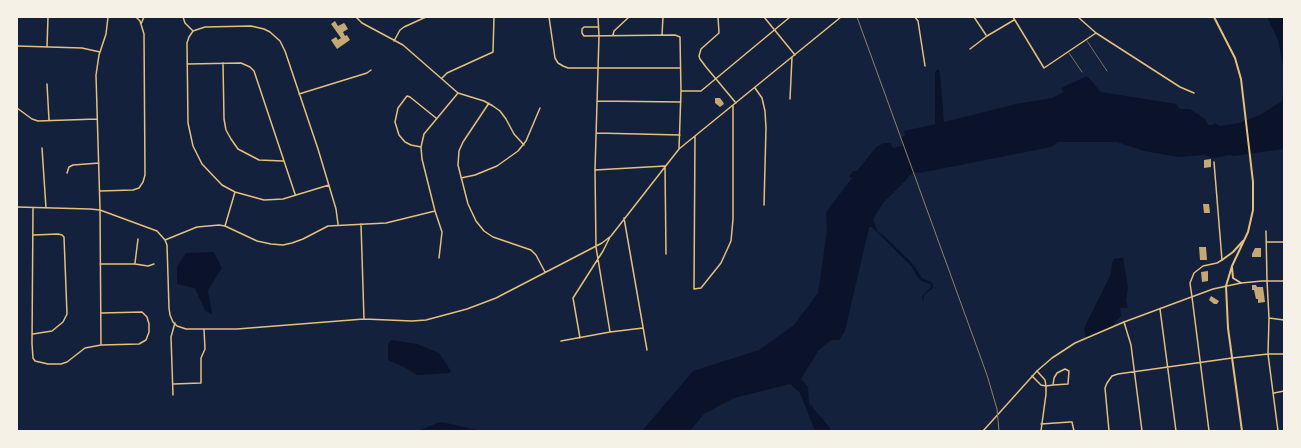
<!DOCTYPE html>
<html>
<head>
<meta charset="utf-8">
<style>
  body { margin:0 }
  #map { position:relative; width:1301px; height:448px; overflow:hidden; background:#14213d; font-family:"Noto Sans",sans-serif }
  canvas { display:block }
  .frame { position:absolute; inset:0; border:18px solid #f6f1e7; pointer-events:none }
</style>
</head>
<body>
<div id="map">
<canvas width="1301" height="448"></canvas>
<div class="frame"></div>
</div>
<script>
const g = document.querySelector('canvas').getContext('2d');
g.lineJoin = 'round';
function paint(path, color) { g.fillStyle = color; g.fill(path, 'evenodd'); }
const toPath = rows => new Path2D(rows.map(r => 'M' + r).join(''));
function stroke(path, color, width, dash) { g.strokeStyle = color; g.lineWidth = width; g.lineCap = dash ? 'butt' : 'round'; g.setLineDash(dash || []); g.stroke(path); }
paint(toPath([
  [1267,17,1284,17,1284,72,1278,40],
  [938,69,940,73,944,122,1016,104,1052,98,1064,92,1061,88,1087,76,1101,92,1176,104,1180,109,1190,109,1205,119,1208,125,1213,125,1214,123,1220,126,1239,123,1252,118,1260,115,1282,101,1284,81,1284,149,1233,156,1230,155,1213,158,1204,155,1178,157,1144,151,1117,142,1058,142,1051,147,920,173,915,172,909,175,908,178,884,202,873,219,878,232,885,237,913,264,922,278,931,282,933,284,933,288,924,295,923,303,922,296,931,287,931,284,923,282,918,278,912,267,872,227,870,227,869,228,845,331,839,340,831,340,818,351,801,379,808,387,809,403,830,428,830,431,815,431,800,393,790,384,734,398,704,414,690,431,642,431,693,371,759,350,794,325,818,293,827,231,826,212,852,178,849,176,851,174,853,171,857,171,876,147,884,143,891,143,892,147,894,148,904,145,901,137,905,136,904,131,935,124,935,72],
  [214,252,222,268,208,290,212,314,205,311,195,288,177,284,177,267,186,253],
  [1119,258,1123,258,1128,287,1126,300,1128,308,1120,308,1121,316,1110,328,1086,338,1084,328,1111,274,1112,263,1114,259],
  [391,340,417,344,439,353,451,371,450,373,417,375,404,367,388,360,388,344],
  [442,422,482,431,417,431,438,423]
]), '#0b132b');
paint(toPath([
  [335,21,338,26,344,23,345,24,348,29,343,32,345,36,347,35,350,40,337,49,331,40,336,37,338,40,341,38,331,24],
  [715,98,720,98,723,102,724,104,720,107,715,103],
  [1211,159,1211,167,1204,168,1204,160],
  [1203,204,1209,204,1210,213,1204,213],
  [1199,247,1206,247,1207,260,1200,260],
  [1255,248,1261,248,1261,257,1252,257,1252,254],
  [1208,271,1208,281,1202,282,1201,272],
  [1252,285,1256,285,1257,287,1263,287,1265,302,1258,303,1258,299,1256,299,1254,290,1252,290],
  [1211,296,1219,301,1217,304,1214,304,1209,300]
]), '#c6a872');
stroke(toPath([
  [1087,41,1107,71],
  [1069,53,1082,72]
]), '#e5c07b', 0.5);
stroke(toPath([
  [183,17,185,23,193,31],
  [356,17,362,23,403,45,458,93,484,101,493,106,500,111,506,119,514,134,524,145],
  [549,17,555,58,558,63,563,66,568,68,680,68],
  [598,17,599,36,595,170,596,247,610,332],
  [718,17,719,33,701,49,699,56,700,59,706,67,736,103],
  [764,17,795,55],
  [915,17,918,21,925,66],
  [974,17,986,35],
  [1013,17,1044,68,1096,33],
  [1078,17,1096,33,1180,87,1194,93],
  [141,24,144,17],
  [598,27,584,27,582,29,582,33,584,36,675,35,680,37,681,91,679,149],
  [613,35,614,31,629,17],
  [662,35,663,17],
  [394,41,400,30,404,27,426,17],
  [17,46,82,48,100,52],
  [47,47,48,17],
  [970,49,987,36,1014,20],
  [223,63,224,119,226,130,231,139,238,149,259,160,283,161],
  [187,64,241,63,250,67,254,71,295,194],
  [442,78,447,73,493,52,494,17],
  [47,84,49,120],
  [755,88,762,98,765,111,766,128,764,205],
  [681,91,701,91,790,17],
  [299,94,367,73,371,70],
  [790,99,792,57],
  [597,101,681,102],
  [489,103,463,142,459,151,458,165,468,204,476,221,484,231,493,237,531,250,536,255,545,272],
  [17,108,32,119,38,121,97,119],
  [596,133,680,135],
  [695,136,694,289,701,288,721,263,731,241,733,219,733,106],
  [421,147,411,145,405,142,399,135,395,122,398,108,407,96,410,97,436,118],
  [42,148,46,208],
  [1214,162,1222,260],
  [595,170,665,166,666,254],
  [67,173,69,167,73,165,99,163],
  [461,178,475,175,497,166,518,151,526,141,540,108],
  [329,185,283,199,264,200,235,192,222,185,202,164,193,146,188,123,187,43,189,37,193,31,205,27,251,26,264,29,270,32,280,41,285,51,318,149,336,209,338,224],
  [100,191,133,190,139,188,143,182,145,175,144,34,140,21,136,17],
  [17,207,90,209,100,210,157,231,165,240,167,245,169,308,170,315,173,322,177,326,186,329,237,329,364,319,412,321,426,320,467,309,496,298,602,243,611,236,679,149,841,17],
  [33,208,32,344,33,358,35,361,48,364,61,364,67,362,85,348,101,345,139,344,146,340,149,332,149,324,147,317,142,312,101,313],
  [624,218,647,350],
  [361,224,364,319],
  [225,226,235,192],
  [1266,231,1267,281,1269,318,1268,354,1278,431],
  [165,240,197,227,219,225,225,226,257,241,271,244,283,245,292,243,303,239,328,226,386,223,435,211],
  [1266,242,1284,242],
  [439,258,442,232,435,211,422,159,421,147,424,134,458,93],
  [135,263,138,239],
  [100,264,135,264,148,266,154,264],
  [1192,297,1209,431],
  [1160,309,1176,431],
  [1269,318,1284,320],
  [1124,322,1131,345,1142,431],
  [33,334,52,331,63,322,67,314,64,237,62,235,58,234,34,235],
  [580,338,573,298,603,251,610,237],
  [561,341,610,332,643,328],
  [101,345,100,209,96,75,99,55,106,34,108,17],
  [1037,371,1045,380,1046,386,1046,394,1041,431],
  [1032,376,1041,385,1046,386,1053,385,1054,378,1057,373,1065,369,1069,371,1068,384,1053,385],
  [173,384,201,383,201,358,205,349,204,329],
  [1274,393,1284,391],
  [173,395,171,337,175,323],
  [1041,424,1070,422,1072,422,1074,431],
  [1109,431,1105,388,1107,383,1112,376,1118,374,1232,358,1268,354,1284,354]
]), '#e5c07b', 1.5);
stroke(toPath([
  [1192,297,1190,283,1194,273,1203,266,1217,263,1222,260],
  [983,431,1037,371,1052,358,1075,343,1124,322,1213,289,1241,283,1262,281,1284,281]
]), '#e5c07b', 1.5);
stroke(toPath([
  [1214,17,1235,58,1241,79,1253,182,1253,210,1248,232,1232,266,1226,286,1228,328,1242,431],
  [1222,260,1233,252,1243,241],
  [1232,267,1233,278,1241,283]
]), '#e5c07b', 2);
stroke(toPath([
  [857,17,987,375,997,409,999,431]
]), '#918062', 1);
</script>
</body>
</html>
